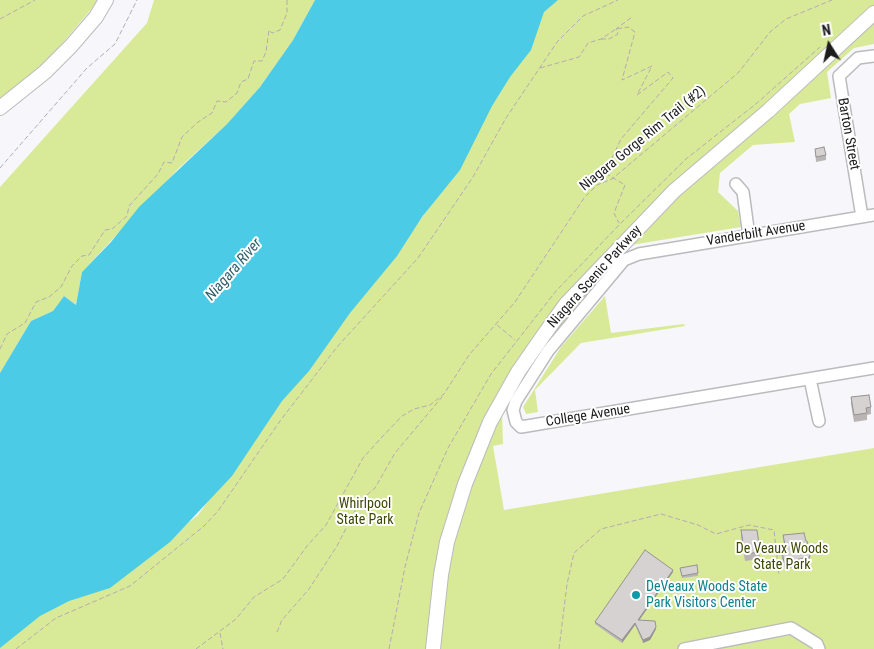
<!DOCTYPE html>
<html>
<head>
<meta charset="utf-8">
<style>
  body { margin:0 }
  #map { position:relative; width:874px; height:649px; overflow:hidden; background:#f7f6fa; font-family:"Roboto Condensed",sans-serif }
  canvas { display:block }
  .north { position:absolute; left:804px; top:20px; width:50px; height:50px; -webkit-text-stroke:4px #fff; paint-order:stroke; rotate:350deg; font-size:14px; font-weight:700; line-height:20px; text-align:center; color:#1c1c1d }
  .north::after { content:''; display:block; margin:auto; width:18px; height:22px; background:#1c1c1d; clip-path:polygon(50% 0,100% 100%,50% 72%,0 100%) }
</style>
</head>
<body>
<div id="map">
<canvas width="874" height="649"></canvas>
<div class="north">N</div>
</div>
<script>
const g = document.querySelector('canvas').getContext('2d');
g.lineJoin = 'round';
function paint(path, color) { g.fillStyle = color; g.fill(path, 'evenodd'); }
const toPath = rows => new Path2D(rows.map(r => 'M' + r).join(''));
function stroke(path, color, width, dash) { g.strokeStyle = color; g.lineWidth = width; g.lineCap = dash ? 'butt' : 'round'; g.setLineDash(dash || []); g.stroke(path); }
function write(font, color, halo, rows, align = 'center') {
  g.font = font + ' "Roboto Condensed",sans-serif'; g.lineWidth = 4; g.setLineDash([]); g.textBaseline = 'middle'; g.strokeStyle = halo; g.fillStyle = color; for (const [text, x, y, turn = 0] of rows) {
    g.save(); g.translate(x, y); g.rotate((+turn || 0) * Math.PI / 180); g.textAlign = isNaN(turn) ? turn : align; if (halo) g.strokeText(text, 0, 0); g.fillText(text, 0, 0); g.restore();
  }
}
paint(toPath([
  [0,0,99,0,56,51,23,83,0,100],
  [154,0,315,0,293,40,260,87,227,124,178,169,82,272,76,305,64,296,53,311,31,321,0,373,0,187,147,23],
  [546,0,874,0,874,44,854,48,827,72,831,98,800,104,789,114,795,142,753,145,720,173,718,192,738,211,741,227,631,245,536,357,502,412,503,444,493,446,504,510,874,448,874,649,0,649,0,643,53,604,120,576,198,515,240,457,254,420,399,248,454,175,498,68,523,61,522,34],
  [605,296,611,333,684,324,685,326,581,343,535,390,538,412,526,414,523,407,561,347]
]), '#d8ea97');
paint(toPath([
  [315,0,558,0,544,12,531,50,510,77,492,106,460,170,422,217,397,256,350,313,309,371,282,401,232,476,170,542,110,588,69,601,40,616,0,648,0,373,31,321,53,311,64,296,76,305,82,272,111,242,139,207,227,124,260,87,293,40]
]), '#4ccbe6');
const minor = toPath([
  [736,184,743,192,749,236],
  [874,215,639,254,624,260,548,351,516,401,513,410,516,422,521,427,874,368],
  [862,217,839,76,858,58,874,56],
  [810,379,819,421],
  [684,649,791,628,817,644,819,649]
]);
const major = toPath([
  [0,108,45,72,71,46,96,17,106,0],
  [433,649,441,575,447,542,465,484,490,422,518,372,543,336,566,304,674,191,768,111,874,13]
]);
stroke(minor, '#bbbabd', 14);
stroke(major, '#bbbabd', 16);
stroke(toPath([
  [0,19,35,0],
  [601,39,609,39,618,34,616,29,632,17],
  [540,68,579,57,588,43,601,39,616,29,628,27,635,32,622,80,652,66,637,95,668,72,673,78,621,139,605,173,625,185,614,213,619,223],
  [0,168,87,68,115,44,137,0],
  [497,325,515,340],
  [0,349,7,334,25,323,36,302,49,297,61,287,72,266,82,256,89,255,105,230,112,229,127,216,129,206,158,174,164,162,172,163,182,137,198,122,212,113,217,101,226,102,237,93,241,82,248,79,254,61,262,61,266,52,269,30,272,33,280,30,287,13,287,0],
  [277,632,282,620,309,589,337,546,360,501,375,488,395,453,442,397],
  [220,633,223,649],
  [16,649,56,618,130,586,204,526,218,511,280,421,337,347,418,258,473,177,506,118,557,42,583,16,618,0],
  [196,649,236,619,254,597,283,579,307,546,326,525,363,458,382,437,402,416,414,409,430,405,444,394,469,355,515,302,584,198,597,185,612,179,739,72,770,32,786,19,832,0],
  [389,649,405,567,419,513,448,448,491,374,556,291,620,224,686,159,757,103,820,47],
  [559,649,567,584,574,553,601,529,661,514,698,525,716,534,749,525,774,530,779,575]
]), '#afaeb1', 1, [5, 2.5]);
stroke(minor, '#fff', 11);
stroke(major, '#fff', 14);
paint(toPath([
  [815,149,826,155,826,160,816,162],
  [851,397,871,407,871,414,867,415,867,420,854,422,851,404],
  [741,530,760,552,760,559,745,561,741,537],
  [783,535,806,541,810,557,810,564,784,569,781,553,781,546,784,545],
  [680,568,698,573,698,576,682,578],
  [673,572,639,620,656,629,650,640,643,643,635,625,622,643,595,624,595,622]
]), '#b8b5b4');
paint(toPath([
  [673,570,673,572,638,622,638,620],
  [635,623,635,625,622,643,622,640],
  [656,627,656,629,650,640,643,643,643,640]
]), '#969392');
const building = toPath([
  [824,147,826,155,816,157,815,149,824,147],
  [869,395,871,407,866,408,867,413,854,415,851,397,869,395],
  [741,530,757,530,760,552,745,554,741,530],
  [804,533,806,541,807,541,810,557,784,562,781,546,785,545,783,535,804,533],
  [645,550,673,570,638,620,655,621,656,627,650,637,643,640,635,623,622,640,595,622,645,550],
  [697,565,698,573,682,576,680,568,697,565]
]);
paint(building, '#d6d2d1');
stroke(building, '#969392', 1);
for (const [x, y, r, color] of [
  [636,595,5,"#0f9aa8"]
]) { const dot = new Path2D(); dot.arc(x, y, r, 0, 2 * Math.PI); g.fillStyle = color; g.fill(dot); stroke(dot, '#fff', 2); }
write('14px', '#1c1c1d', '#fff', [
  ["Barton Street",848,134,80],
  ["Niagara Gorge Rim Trail (#2)",643,139,-39],
  ["Vanderbilt Avenue",756,234,-9],
  ["Niagara Scenic Parkway",595,277,-48],
  ["College Avenue",588,416,-9]
]);
write('14px', '#3e4802', '#fff', [
  ["Whirlpool",365,504],
  ["State Park",365,520],
  ["De Veaux Woods",782,549],
  ["State Park",782,565]
]);
write('14px', '#0d838f', '#fff', [
  ["DeVeaux Woods State",646,587],
  ["Park Visitors Center",646,603]
], 'left');
write('italic 15px', '#2d606c', '#fff', [
  ["Niagara River",234,270,-49]
]);
</script>
</body>
</html>
